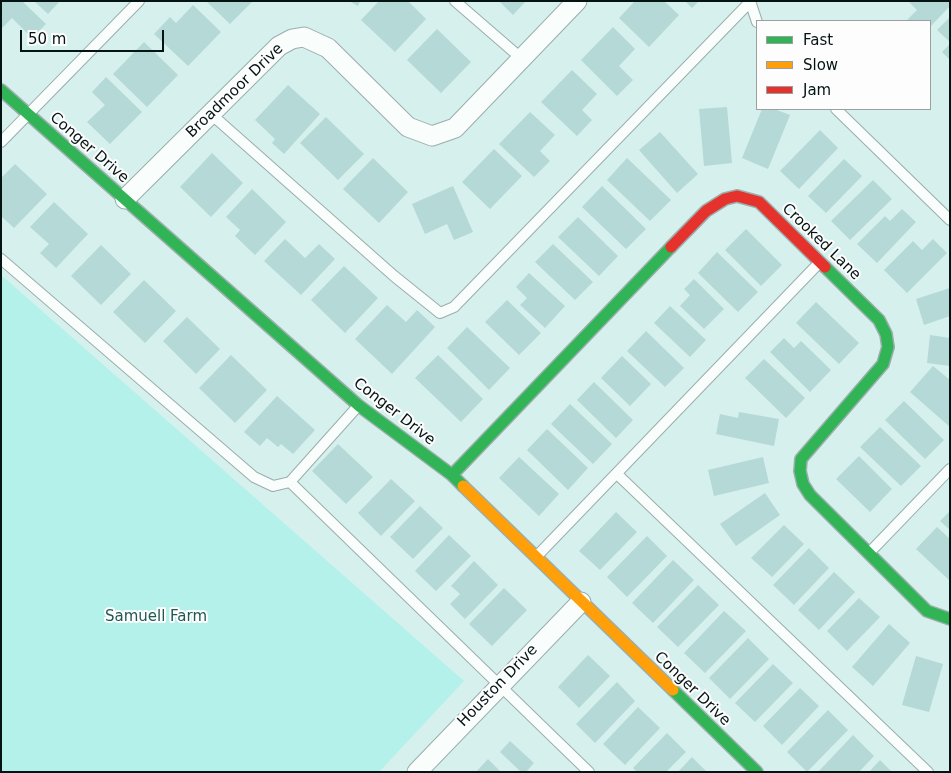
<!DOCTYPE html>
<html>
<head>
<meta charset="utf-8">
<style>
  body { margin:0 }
  #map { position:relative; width:951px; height:773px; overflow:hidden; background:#d6f0ed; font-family:"DejaVu Sans",sans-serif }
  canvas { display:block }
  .frame { position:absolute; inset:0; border:2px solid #041413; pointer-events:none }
  .legend { position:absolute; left:756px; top:20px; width:175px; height:90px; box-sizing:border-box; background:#fdfdfd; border:1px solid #99a09f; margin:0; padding:6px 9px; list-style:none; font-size:15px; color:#041413 }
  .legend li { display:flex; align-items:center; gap:10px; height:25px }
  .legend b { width:25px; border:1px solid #99a09f }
  .scale { position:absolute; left:20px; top:30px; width:144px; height:22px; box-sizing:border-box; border:2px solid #041413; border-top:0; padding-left:6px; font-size:15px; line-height:18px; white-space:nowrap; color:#041413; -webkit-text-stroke:4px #fdfdfd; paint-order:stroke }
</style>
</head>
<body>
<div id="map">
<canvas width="951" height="773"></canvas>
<div class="frame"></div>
<ul class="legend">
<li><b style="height:6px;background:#30b455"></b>Fast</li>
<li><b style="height:6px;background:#ff9f0a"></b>Slow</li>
<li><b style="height:6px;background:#e5322d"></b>Jam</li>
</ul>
<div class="scale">50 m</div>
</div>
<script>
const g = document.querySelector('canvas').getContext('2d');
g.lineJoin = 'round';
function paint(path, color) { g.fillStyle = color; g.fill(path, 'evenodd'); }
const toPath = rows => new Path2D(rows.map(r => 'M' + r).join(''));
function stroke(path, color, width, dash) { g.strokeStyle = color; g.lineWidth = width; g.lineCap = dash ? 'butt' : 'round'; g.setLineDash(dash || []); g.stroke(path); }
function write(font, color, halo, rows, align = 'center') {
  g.font = font + ' "DejaVu Sans",sans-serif'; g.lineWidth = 4; g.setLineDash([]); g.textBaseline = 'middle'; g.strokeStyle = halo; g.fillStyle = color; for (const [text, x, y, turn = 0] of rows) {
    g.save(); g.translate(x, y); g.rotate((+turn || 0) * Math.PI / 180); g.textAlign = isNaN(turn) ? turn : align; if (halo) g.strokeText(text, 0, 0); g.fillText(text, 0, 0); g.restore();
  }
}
paint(toPath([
  [1,275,464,681,379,772,1,772]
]), '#b4f1eb');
paint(toPath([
  [1,1,22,1,46,24,32,38,12,18,1,29],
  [34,1,60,1,48,14],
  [206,1,253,1,230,24],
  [349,1,360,1,358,6],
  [379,1,408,1,426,19,395,52,361,20],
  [499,1,526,1,513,15],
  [635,1,664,1,679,15,649,47,619,18],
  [685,1,699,1,692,8],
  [908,1,950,1,950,6,930,27,930,21,907,20,917,10],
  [193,5,221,32,188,66,154,34,170,17,176,23],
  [950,17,950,42,937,30],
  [613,27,635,49,619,66,633,80,617,96,581,60],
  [437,29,471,62,441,93,407,60],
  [144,42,178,75,147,107,113,74],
  [950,44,950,60,942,52],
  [572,70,597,94,582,110,592,120,577,136,541,102],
  [106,77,142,112,110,144,87,122,105,105,92,92],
  [288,85,320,114,284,154,272,143,275,139,255,120],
  [727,107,732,163,704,166,699,109],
  [762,109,774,109,790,115,768,169,742,158],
  [530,112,555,135,540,151,550,161,534,177,499,144],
  [326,117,364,154,338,180,300,143],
  [820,130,838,148,799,189,780,171],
  [660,132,698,174,677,193,639,150],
  [494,149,522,176,490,209,462,182],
  [212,153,243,183,211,217,180,187],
  [373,158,408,192,379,223,343,189],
  [627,158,671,200,650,221,607,180],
  [844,159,862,176,826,213,808,196],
  [15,164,47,194,14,228,1,216,1,178],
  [873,180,892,199,850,240,831,221],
  [453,186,473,232,454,240,447,224,425,234,412,204],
  [602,186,646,229,626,249,582,207],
  [252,189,286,222,255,255,235,236,240,230,226,217],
  [54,202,88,234,56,268,40,253,49,244,30,227],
  [902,209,916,222,877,263,857,244,885,216,890,221],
  [578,217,618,256,599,276,558,237],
  [746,229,782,265,761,286,725,250],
  [285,239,305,258,319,244,335,259,301,295,264,261],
  [933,239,947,253,907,293,884,270,913,241,922,250],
  [553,244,593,282,575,300,535,262],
  [101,245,131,274,101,305,71,276],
  [717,252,758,292,738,312,698,273],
  [344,266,378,298,345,333,311,300],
  [529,273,565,306,545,328,520,305,527,298,516,287],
  [694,279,724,309,704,329,680,306,690,295,684,289],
  [144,280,176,311,145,343,113,312],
  [950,288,950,316,924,325,916,299],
  [507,300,541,333,519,355,485,322],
  [816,302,859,343,839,364,796,323],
  [387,305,406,322,417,310,435,327,392,374,355,339],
  [670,306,706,340,690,357,654,323],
  [187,317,220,349,196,374,163,341],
  [467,327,510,368,489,390,447,348],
  [646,331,684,368,665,387,627,351],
  [930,335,950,338,950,366,927,363],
  [784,338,794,348,801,341,831,370,810,392,770,352],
  [231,355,267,390,235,423,199,388],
  [438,355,483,399,461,422,415,378],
  [622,356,651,384,630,406,601,378],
  [764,359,805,398,786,418,745,378],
  [933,366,950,380,950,427,910,392],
  [594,382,633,420,616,438,577,400],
  [277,396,315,430,293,454,281,444,278,447,267,438,260,446,244,432],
  [904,401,944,440,925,459,885,420],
  [570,404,612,444,593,464,551,424],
  [739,412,779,419,774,446,716,434,720,414,738,418],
  [880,427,921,466,901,486,860,447],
  [547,429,588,468,568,490,527,450],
  [338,444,373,477,346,504,312,471],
  [859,456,892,489,870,512,836,479],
  [519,457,559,494,539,516,499,478],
  [763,457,769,483,714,496,708,470],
  [391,479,415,501,381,536,358,513],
  [765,493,780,515,736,546,720,524],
  [420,506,443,528,413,559,390,537],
  [950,511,950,530,940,521],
  [616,512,637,532,600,570,579,551],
  [784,525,804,544,772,577,751,558],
  [937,527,950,539,950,581,916,549],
  [449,535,471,556,436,591,415,571],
  [647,536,667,556,627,597,607,577],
  [809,548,829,568,794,605,773,585],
  [673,560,694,580,653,623,632,603],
  [474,561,498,585,465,619,450,604,460,594,451,586],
  [834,572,855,592,819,630,798,610],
  [698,585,719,605,678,647,657,627],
  [504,588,527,610,492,646,469,624],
  [859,598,880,617,847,651,827,631],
  [724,611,746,631,705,673,684,653],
  [889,624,910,643,873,686,852,667],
  [748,638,769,659,730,699,709,678],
  [588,655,610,676,579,708,558,687],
  [916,656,943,664,929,712,902,705],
  [773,664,793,683,755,722,735,703],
  [617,682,635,701,595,743,576,724],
  [800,688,819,706,782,745,763,726],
  [638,707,660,728,625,765,603,744],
  [828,710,848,730,807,772,787,752],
  [667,733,686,752,666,772,637,772,633,768],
  [853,735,874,756,859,772,818,772],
  [510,741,534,763,526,772,521,772,500,752],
  [692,757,707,772,678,772],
  [488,759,501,772,476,772],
  [880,760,892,772,869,772]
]), '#b4d9d6');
const lane = toPath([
  [455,1,522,59],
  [750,1,757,22],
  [836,109,950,220],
  [211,114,394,276,440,313,454,307,749,3],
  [1,142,139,1],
  [1,259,254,477,273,486,290,482,589,772],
  [617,474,928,772],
  [290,482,358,406],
  [869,553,950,469],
  [536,557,819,263]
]);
const street = toPath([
  [125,199,279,46,292,39,304,37,328,48,408,127,432,136,455,128,577,1],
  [417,772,581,602]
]);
const fast = toPath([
  [1,90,358,405,452,475,463,486],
  [825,267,879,320,886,334,888,347,883,364,801,459,800,471,803,484,810,495,927,611,950,619],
  [452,475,671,247],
  [673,690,757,772]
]);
const slow = toPath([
  [463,486,673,690]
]);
const jam = toPath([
  [671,247,706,211,725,199,737,196,759,202,825,267]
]);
stroke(lane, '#9aaeac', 12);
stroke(street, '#9aaeac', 21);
stroke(fast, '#9aaeac', 14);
stroke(slow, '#9aaeac', 14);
stroke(jam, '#9aaeac', 14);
stroke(lane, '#f9fdfc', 10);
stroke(street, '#f9fdfc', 19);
stroke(fast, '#30b455', 11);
stroke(slow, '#ff9f0a', 11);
stroke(jam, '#e5322d', 11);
write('15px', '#041413', '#fdfdfd', [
  ["Broadmoor Drive",235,91,-44],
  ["Conger Drive",89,148,41],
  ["Crooked Lane",821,242,44],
  ["Conger Drive",394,412,38],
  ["Houston Drive",498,686,-46],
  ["Conger Drive",692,689,44]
]);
write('15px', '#205954', '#fdfdfd', [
  ["Samuell Farm",156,617]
]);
</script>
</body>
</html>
